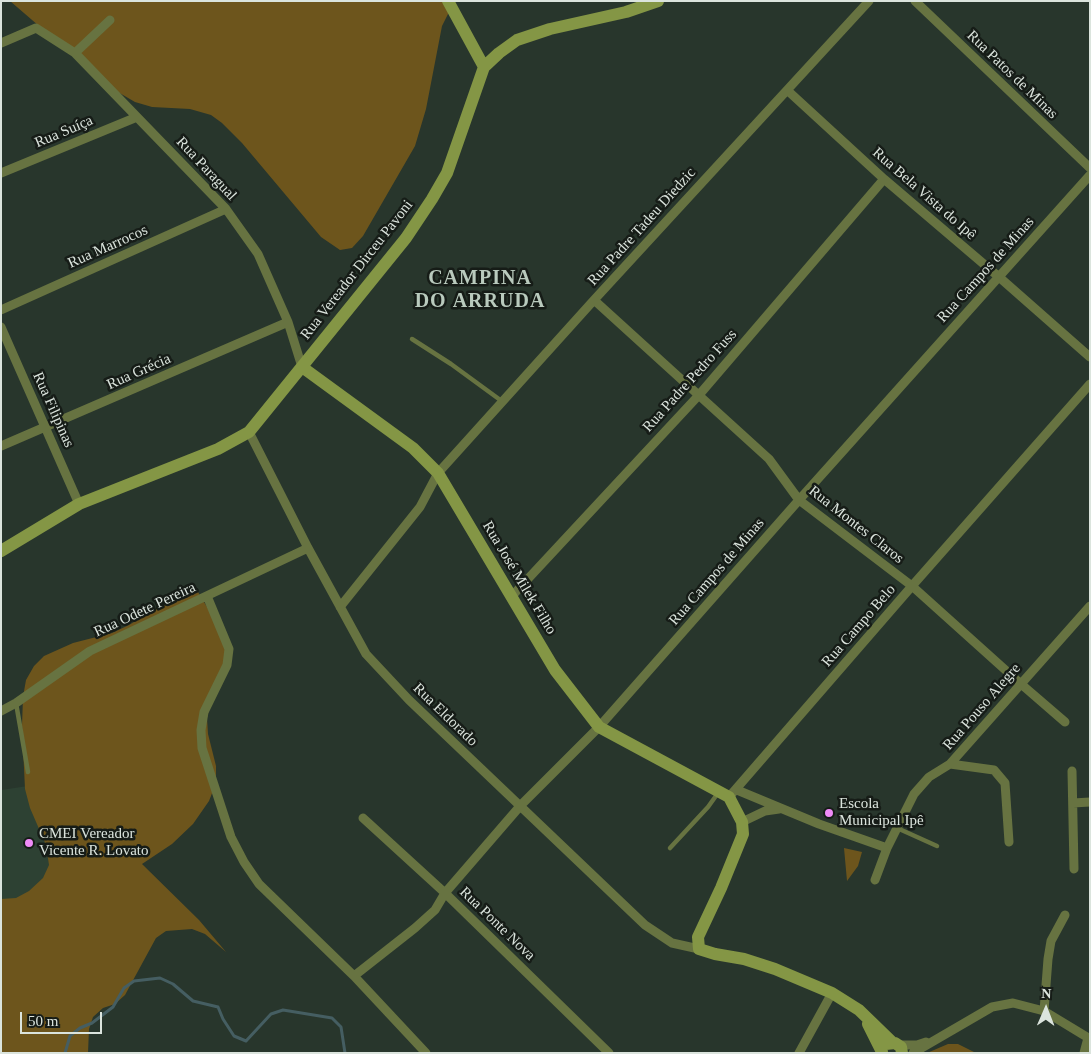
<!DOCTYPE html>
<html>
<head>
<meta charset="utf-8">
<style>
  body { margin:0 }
  #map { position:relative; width:1091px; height:1054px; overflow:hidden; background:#28362c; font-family:"Times New Roman",serif }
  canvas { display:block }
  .frame { position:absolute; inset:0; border:2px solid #dbe4dd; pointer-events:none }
  .north { position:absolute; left:1021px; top:984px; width:50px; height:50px; -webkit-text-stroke:4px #161c17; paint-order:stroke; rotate:1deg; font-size:14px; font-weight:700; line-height:20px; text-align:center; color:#dbe4dd }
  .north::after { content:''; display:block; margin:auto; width:18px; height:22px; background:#dbe4dd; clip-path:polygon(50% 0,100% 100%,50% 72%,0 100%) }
  .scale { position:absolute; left:20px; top:1012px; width:82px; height:22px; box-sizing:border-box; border:2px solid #dbe4dd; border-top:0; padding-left:6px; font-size:15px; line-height:18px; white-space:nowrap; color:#dbe4dd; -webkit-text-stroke:4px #161c17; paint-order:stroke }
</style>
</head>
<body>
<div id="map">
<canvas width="1091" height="1054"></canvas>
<div class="frame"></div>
<div class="north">N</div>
<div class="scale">50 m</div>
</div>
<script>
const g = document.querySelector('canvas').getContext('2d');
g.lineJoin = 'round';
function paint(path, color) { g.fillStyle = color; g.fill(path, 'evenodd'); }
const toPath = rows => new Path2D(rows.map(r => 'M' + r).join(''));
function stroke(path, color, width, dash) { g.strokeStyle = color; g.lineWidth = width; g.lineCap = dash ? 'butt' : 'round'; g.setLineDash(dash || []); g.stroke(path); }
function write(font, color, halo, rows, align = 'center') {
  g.font = font + ' "Times New Roman",serif'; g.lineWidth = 5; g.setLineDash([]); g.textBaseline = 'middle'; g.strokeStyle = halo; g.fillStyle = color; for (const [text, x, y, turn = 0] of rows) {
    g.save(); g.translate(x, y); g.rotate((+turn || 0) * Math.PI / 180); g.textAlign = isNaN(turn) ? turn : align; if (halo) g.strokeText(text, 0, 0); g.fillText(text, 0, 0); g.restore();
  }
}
paint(toPath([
  [48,783,65,896,1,906,1,790]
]), '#2d4133');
paint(toPath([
  [10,1,457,1,453,4,442,26,426,109,415,146,363,236,352,248,340,250,321,237,242,143,222,123,211,115,190,109,152,107,135,102,111,88],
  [198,592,210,612,227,651,225,668,212,698,207,718,208,734,216,766,216,783,209,801,193,824,172,844,142,864,199,920,226,952,205,934,192,929,166,931,156,938,125,995,115,1004,103,1008,93,1017,89,1029,88,1053,1,1053,1,899,16,898,29,891,43,878,49,865,46,845,30,808,25,789,22,726,23,697,26,680,34,666,44,656,73,643,112,633,129,625,167,602,187,594],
  [844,848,862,852,858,866,847,881],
  [948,1044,958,1044,976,1053,927,1053]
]), '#6d551c');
stroke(toPath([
  [65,1053,70,1036,80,1028,92,1023,113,1007,124,988,134,981,160,978,173,984,193,1001,218,1007,223,1019,234,1036,246,1041,271,1014,283,1010,332,1018,341,1027,345,1053]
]), '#455e62', 3);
stroke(toPath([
  [412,339,451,364,503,402],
  [16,703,28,772],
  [897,828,937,846],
  [670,848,708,807,718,793]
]), '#677341', 4.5);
stroke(toPath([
  [915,1,1090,168],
  [1,43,36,28,75,53,226,209,258,254,288,322,302,367],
  [75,53,110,20],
  [787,90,884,179,999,277,1090,357],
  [1,173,137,117],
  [594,300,769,459,799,500,912,586,1021,684,1065,722],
  [1,310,226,209],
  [1,327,79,504],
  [249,432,308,548,366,654,409,700,645,925,672,943,699,949],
  [1,446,288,322],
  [207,596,229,649,227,665,204,712,201,730,202,748,231,837,244,862,259,884,354,976,426,1053],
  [512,596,699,395,884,179],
  [340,607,420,507,438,473,594,300,869,1],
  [1,711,16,703,90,651,308,548],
  [950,764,994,770,1005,783,1009,842],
  [1072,771,1074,869],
  [737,790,819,824,887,848],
  [729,797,912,586,1090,384],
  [1073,803,1090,802],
  [363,818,445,893,609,1053],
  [742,822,765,811,779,809],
  [875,880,887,848,914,794,929,777,950,764,1090,606],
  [354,976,415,928,435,910,445,893,521,805,599,727,799,500,1090,175],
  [1044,1011,1048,959,1051,941,1065,915],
  [898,1045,917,1045,926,1042],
  [799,1053,832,993],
  [913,1053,992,1007,1013,1003,1044,1011,1090,1039],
  [1084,1053,1088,1038]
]), '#677341', 9);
stroke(toPath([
  [448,1,484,67],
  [302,367,413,448,438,473,555,670,599,727,729,797,742,822,743,834,721,888,698,937,699,949,715,954,744,959,775,969,832,993,859,1010,892,1042],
  [1,551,79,504,218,449,249,432,406,238,432,199,447,173,484,67,499,53,517,40,550,29,626,12,658,1],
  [868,1024,882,1052],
  [886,1044,895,1043,901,1047,902,1053]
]), '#849645', 12);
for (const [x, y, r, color] of [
  [829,813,5,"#ef8bf7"],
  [29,843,5,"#ef8bf7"]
]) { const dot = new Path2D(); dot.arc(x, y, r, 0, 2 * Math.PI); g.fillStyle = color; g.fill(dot); stroke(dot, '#161c17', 2); }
write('15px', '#dbe4dd', '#161c17', [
  ["Rua Patos de Minas",1012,75,44],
  ["Rua Suíça",64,132,-23],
  ["Rua Paragual",206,169,47],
  ["Rua Bela Vista do Ipê",924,194,41],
  ["Rua Padre Tadeu Diedzic",642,227,-48],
  ["Rua Marrocos",108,247,-24],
  ["Rua Vereador Dirceu Pavoni",357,270,-52],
  ["Rua Campos de Minas",986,270,-48],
  ["Rua Grécia",139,372,-24],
  ["Rua Padre Pedro Fuss",690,381,-48],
  ["Rua Filipinas",53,410,66],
  ["Rua Montes Claros",856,525,38],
  ["Rua Campos de Minas",717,572,-49],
  ["Rua José Milek Filho",519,578,59],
  ["Rua Odete Pereira",145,610,-25],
  ["Rua Campo Belo",859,626,-49],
  ["Rua Pouso Alegre",982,707,-49],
  ["Rua Eldorado",445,715,44],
  ["Rua Ponte Nova",497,924,44]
]);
write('15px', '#dbe4dd', '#161c17', [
  ["Escola",839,804],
  ["Municipal Ipê",839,821],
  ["CMEI Vereador",39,834],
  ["Vicente R. Lovato",39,851]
], 'left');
g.letterSpacing = '1px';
write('bold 20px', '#b9cabd', '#161c17', [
  ["CAMPINA",480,279],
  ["DO ARRUDA",480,302]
]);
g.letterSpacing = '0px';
</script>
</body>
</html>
